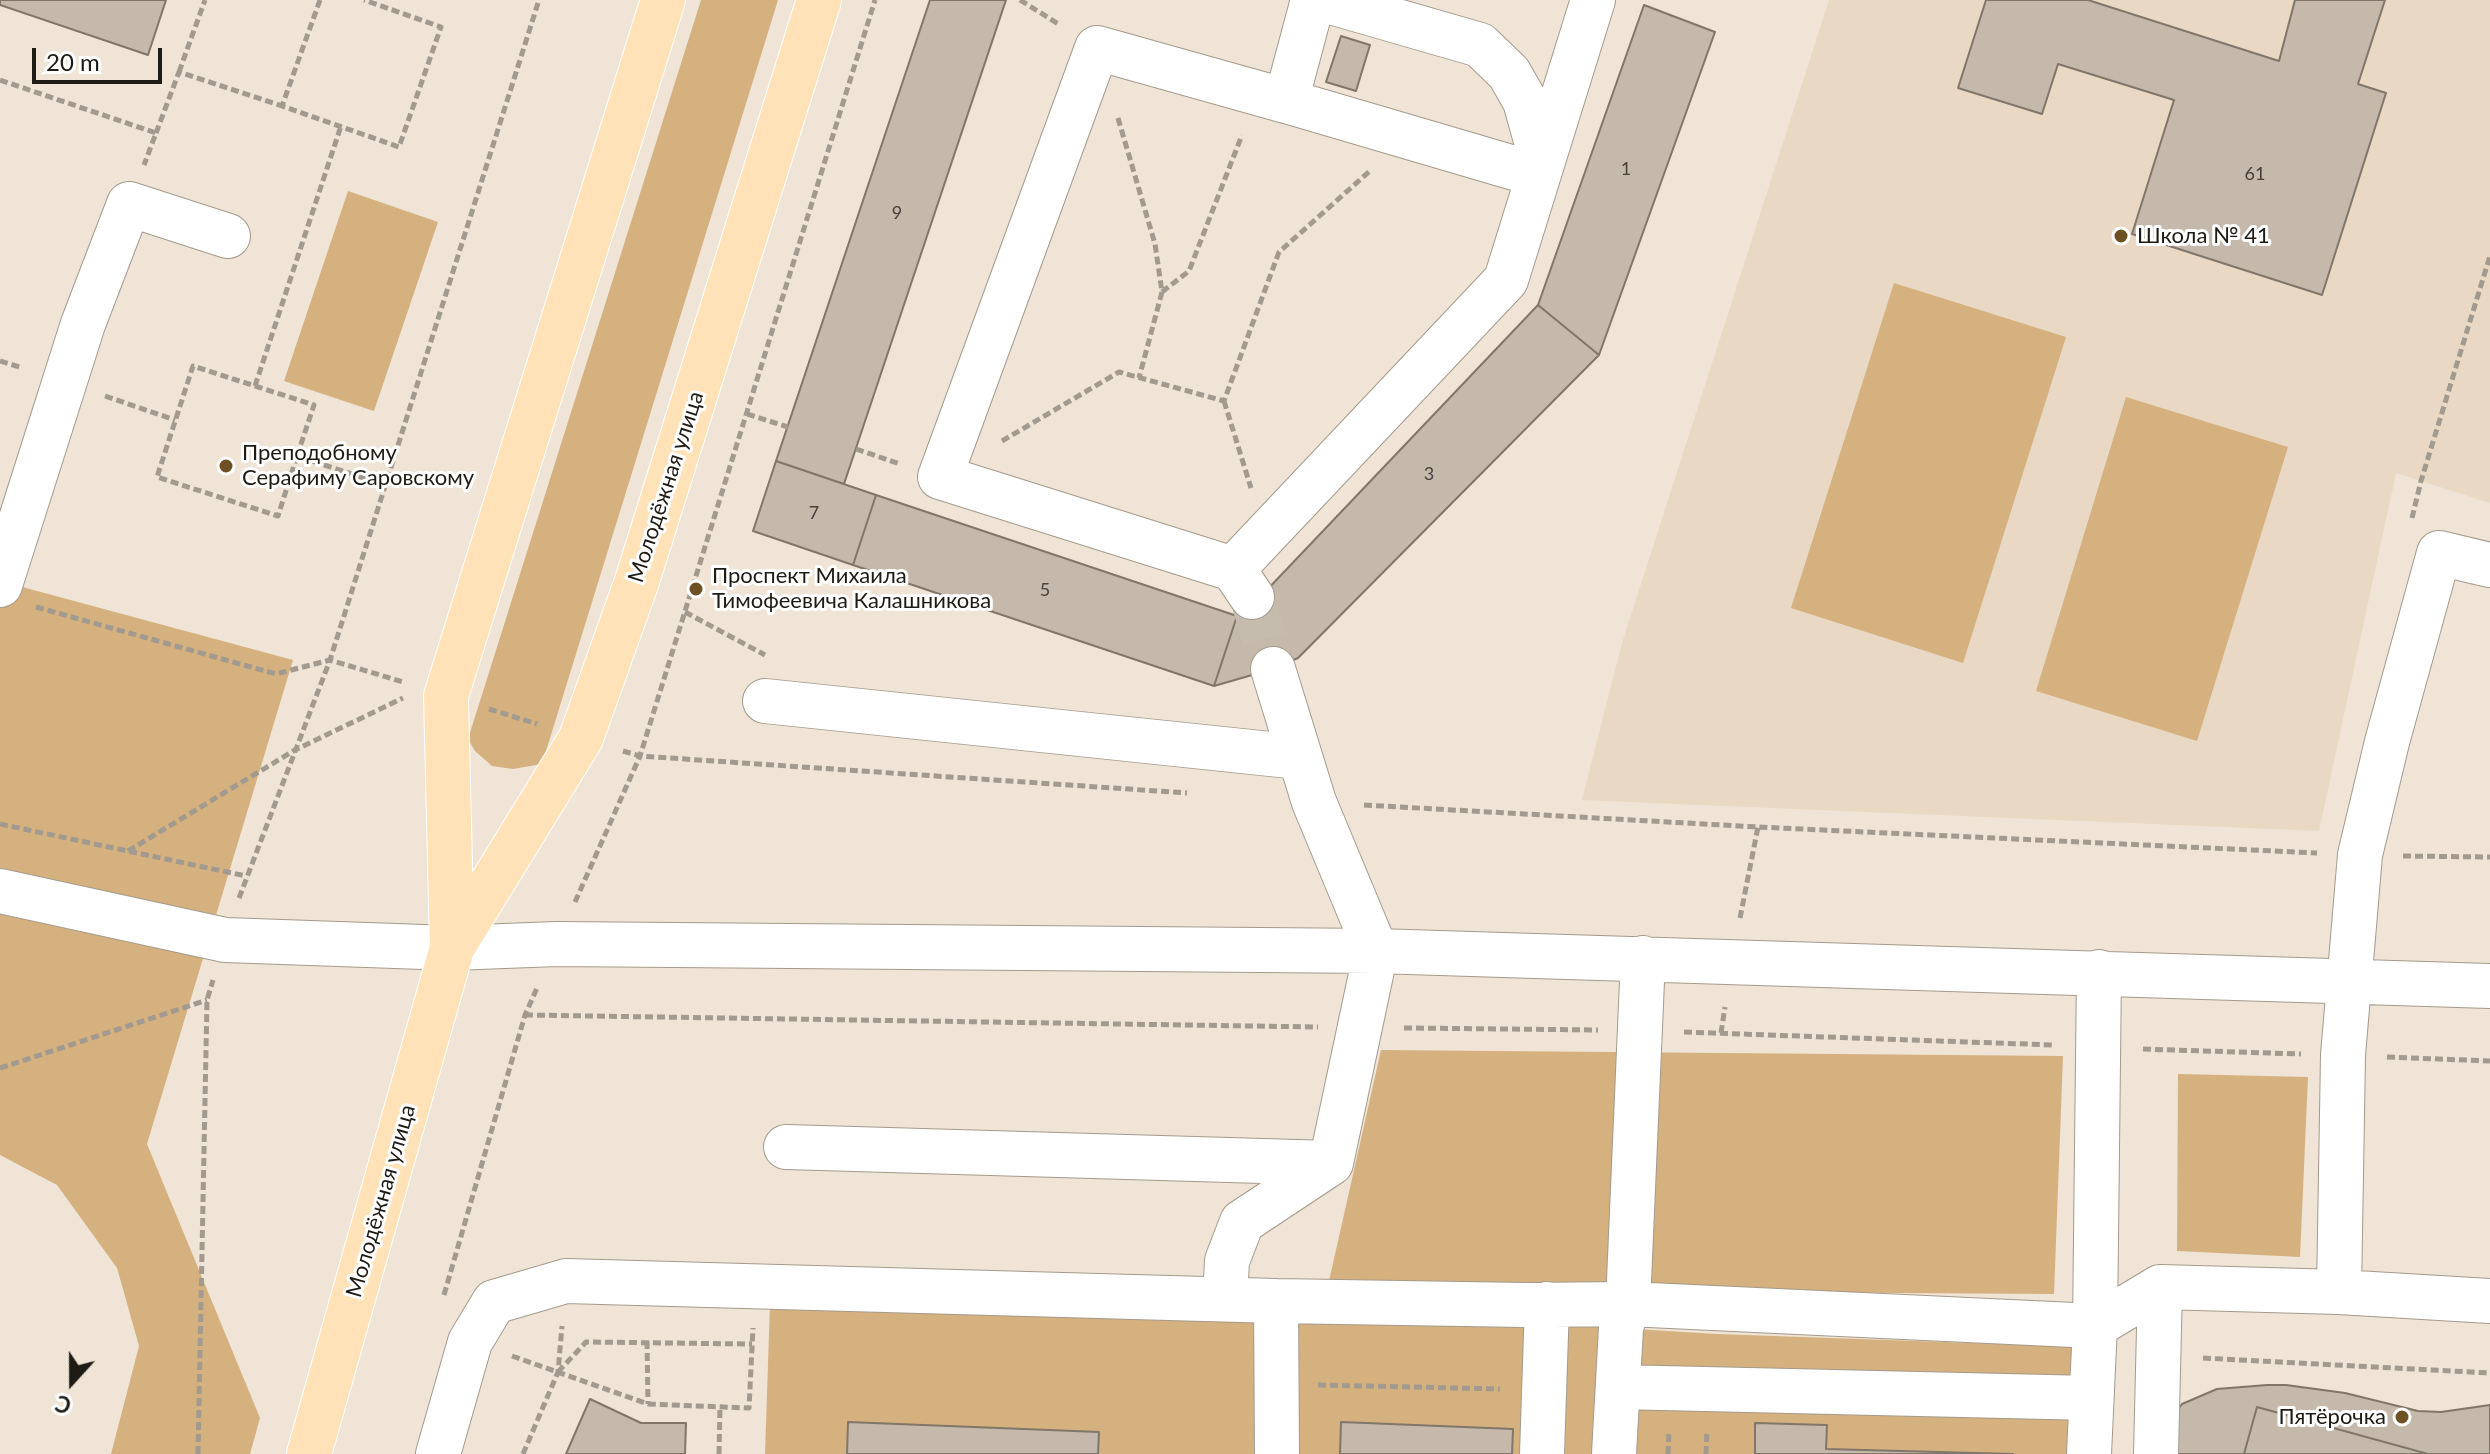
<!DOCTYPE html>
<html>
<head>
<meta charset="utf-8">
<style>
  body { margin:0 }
  #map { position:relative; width:2490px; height:1454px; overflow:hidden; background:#efe4d5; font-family:Lato,sans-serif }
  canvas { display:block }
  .north { position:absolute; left:32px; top:1342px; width:80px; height:80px; -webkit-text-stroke:6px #fff; paint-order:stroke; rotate:201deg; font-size:22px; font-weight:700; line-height:32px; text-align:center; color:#1e1a14 }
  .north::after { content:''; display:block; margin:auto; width:28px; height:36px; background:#1e1a14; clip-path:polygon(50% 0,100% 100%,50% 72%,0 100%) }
  .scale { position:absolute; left:32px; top:48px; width:130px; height:36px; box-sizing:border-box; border:4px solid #1e1a14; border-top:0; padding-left:10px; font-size:24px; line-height:28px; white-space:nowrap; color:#1e1a14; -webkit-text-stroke:6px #fff; paint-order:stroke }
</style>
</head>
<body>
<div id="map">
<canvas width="2490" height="1454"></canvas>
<div class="north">С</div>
<div class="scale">20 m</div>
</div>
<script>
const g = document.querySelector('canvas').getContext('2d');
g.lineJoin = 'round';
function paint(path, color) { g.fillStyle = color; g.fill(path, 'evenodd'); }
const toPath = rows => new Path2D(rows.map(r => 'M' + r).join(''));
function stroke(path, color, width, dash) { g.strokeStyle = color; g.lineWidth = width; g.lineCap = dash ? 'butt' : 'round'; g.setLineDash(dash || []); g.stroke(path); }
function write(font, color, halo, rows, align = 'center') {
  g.font = font + ' Lato,sans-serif'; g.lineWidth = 6; g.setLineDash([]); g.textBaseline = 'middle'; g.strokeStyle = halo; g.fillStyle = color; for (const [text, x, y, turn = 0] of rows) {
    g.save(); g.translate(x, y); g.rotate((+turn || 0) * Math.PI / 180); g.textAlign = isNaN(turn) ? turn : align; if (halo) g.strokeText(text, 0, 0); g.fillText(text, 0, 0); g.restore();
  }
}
paint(toPath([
  [1829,0,2490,0,2490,503,2396,473,2319,831,1582,800,1622,643]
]), '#e9d9c4');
paint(toPath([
  [701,0,778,0,542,764,513,769,492,766,475,751,468,739],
  [348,191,438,222,374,411,284,381],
  [1894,283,2066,337,1963,663,1791,608],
  [2126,397,2288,447,2197,741,2036,691],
  [0,581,293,660,147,1144,260,1418,250,1454,111,1454,139,1346,117,1268,57,1185,0,1155],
  [1381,1050,2063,1056,2054,1294,1581,1291,1329,1281],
  [2178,1074,2308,1077,2300,1257,2177,1251],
  [770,1304,1569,1325,1717,1334,2114,1348,2110,1454,765,1454]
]), '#d5b17f');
const building = toPath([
  [0,0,166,0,148,55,0,5,0,0],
  [930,0,1006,0,844,484,776,461,930,0],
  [1986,0,2088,0,2279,61,2295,0,2385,0,2358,84,2386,93,2322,295,2132,234,2174,100,2058,64,2042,114,1958,88,1986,0],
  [1644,5,1715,32,1599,355,1538,305,1644,5],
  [1341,36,1370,45,1356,91,1326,82,1341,36],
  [1538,305,1599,355,1298,658,1273,669,1214,686,1237,616,1252,597,1264,593,1538,305],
  [776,461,876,495,853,565,753,531,776,461],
  [876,495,1237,616,1214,686,853,565,876,495],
  [2267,1385,2286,1385,2345,1393,2418,1411,2441,1412,2490,1405,2490,1454,2428,1454,2257,1407,2244,1454,2167,1454,2172,1417,2182,1404,2217,1389,2267,1385],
  [590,1399,641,1423,686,1423,685,1454,566,1454,590,1399],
  [2257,1407,2428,1454,2244,1454,2257,1407],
  [848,1422,1099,1432,1098,1454,847,1454,848,1422],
  [1341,1422,1513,1429,1512,1454,1340,1454,1341,1422],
  [1755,1423,1827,1425,1826,1449,2013,1454,1755,1454,1755,1423]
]);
paint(building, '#c4b9ab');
stroke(building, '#807669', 2);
stroke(toPath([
  [1252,597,1273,669]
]), '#c5bcae', 44, [44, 22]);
const minor = toPath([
  [1324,0,1480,45,1509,73,1525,101,1542,162],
  [1286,101,1538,175],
  [1233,569,1506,280,1593,0],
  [0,585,83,324,129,204,228,236],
  [1252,597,1233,569,940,477,1097,48,1286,101,1313,0],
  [765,701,1299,757],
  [0,891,225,940,452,948,557,944,1376,951,2490,986],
  [786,1147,1331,1163,1376,951,1314,802,1273,669],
  [2339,1292,2343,1055,2360,855,2387,742,2439,553,2490,565],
  [1225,1299,1227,1261,1242,1222,1331,1163],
  [1618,1387,2091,1398],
  [438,1454,470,1342,494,1302,566,1281,1276,1301],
  [1277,1454,1276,1301,1525,1305,1628,1304,2095,1326,2160,1287,2339,1292,2490,1301],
  [1542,1454,1547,1304],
  [1614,1454,1621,1328,1628,1304,1643,958],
  [2089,1454,2095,1326,2099,972],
  [2156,1454,2160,1287]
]);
const major = toPath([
  [452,948,446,696,663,0],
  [309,1454,452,948,581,738,637,581,819,0]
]);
stroke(minor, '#a59a8c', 46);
stroke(major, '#fff', 46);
stroke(toPath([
  [320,0,282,106,399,147,441,27,364,0],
  [1020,0,1060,25],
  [179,72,205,0],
  [0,80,156,133,144,165],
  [1118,118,1155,244,1162,292,1139,378],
  [156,133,179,72,282,106],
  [1162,292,1189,271,1242,135],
  [0,361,23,368],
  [255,386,341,126],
  [105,396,175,420],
  [1224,401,1251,488],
  [747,414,788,427],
  [1002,441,1119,372,1224,401,1279,252,1371,170],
  [856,449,900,464],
  [297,456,314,405,193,366,157,477,278,516,297,456,385,485],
  [2412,518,2421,481,2490,256],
  [36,607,276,674,330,660,403,682],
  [685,612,765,655],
  [489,709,537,724],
  [623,751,640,756,1187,793],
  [1364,805,1758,827,2317,853],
  [0,824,246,876],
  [128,851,295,750,403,698],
  [2403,856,2490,857],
  [239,898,330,660,539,0],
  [575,902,640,756,875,0],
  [1740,918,1758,827],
  [525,1015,1318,1027],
  [1404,1028,1598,1030],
  [1684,1032,2053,1045],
  [1721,1033,1725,1007],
  [2143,1049,2301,1054],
  [2387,1057,2490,1061],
  [0,1068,207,1000],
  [444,1295,525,1015,537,988],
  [647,1341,648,1404],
  [512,1356,648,1404,749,1408,753,1328],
  [2203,1358,2490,1373],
  [558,1372,586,1342,752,1344],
  [1318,1385,1500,1389],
  [198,1454,207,1000,213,980],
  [523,1454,558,1372,562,1326],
  [719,1454,720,1407],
  [1668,1454,1669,1431],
  [1706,1454,1707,1431]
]), '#a29a8e', 5, [8, 4]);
stroke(minor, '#fff', 44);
stroke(major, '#ffe2b8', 44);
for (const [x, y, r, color] of [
  [2121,236,8,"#6d5024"],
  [226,466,8,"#6d5024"],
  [696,589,8,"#6d5024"],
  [2402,1417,8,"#6d5024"]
]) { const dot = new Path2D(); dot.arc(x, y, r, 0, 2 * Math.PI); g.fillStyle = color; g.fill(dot); stroke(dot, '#fff', 3); }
write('18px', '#48423a', null, [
  ["1",1626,169],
  ["61",2255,174],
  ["9",897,213],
  ["3",1429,474],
  ["7",814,513],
  ["5",1045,590]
]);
write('22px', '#1e1a14', '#fff', [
  ["Школа № 41",2137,236],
  ["Преподобному",242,453],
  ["Серафиму Саровскому",242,478],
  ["Проспект Михаила",712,576],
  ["Тимофеевича Калашникова",712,601],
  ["Пятёрочка",2386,1417,"right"]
], 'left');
write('22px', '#1e1a14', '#fff', [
  ["Молодёжная улица",666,487,-72],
  ["Молодёжная улица",381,1201,-74]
]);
</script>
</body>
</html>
